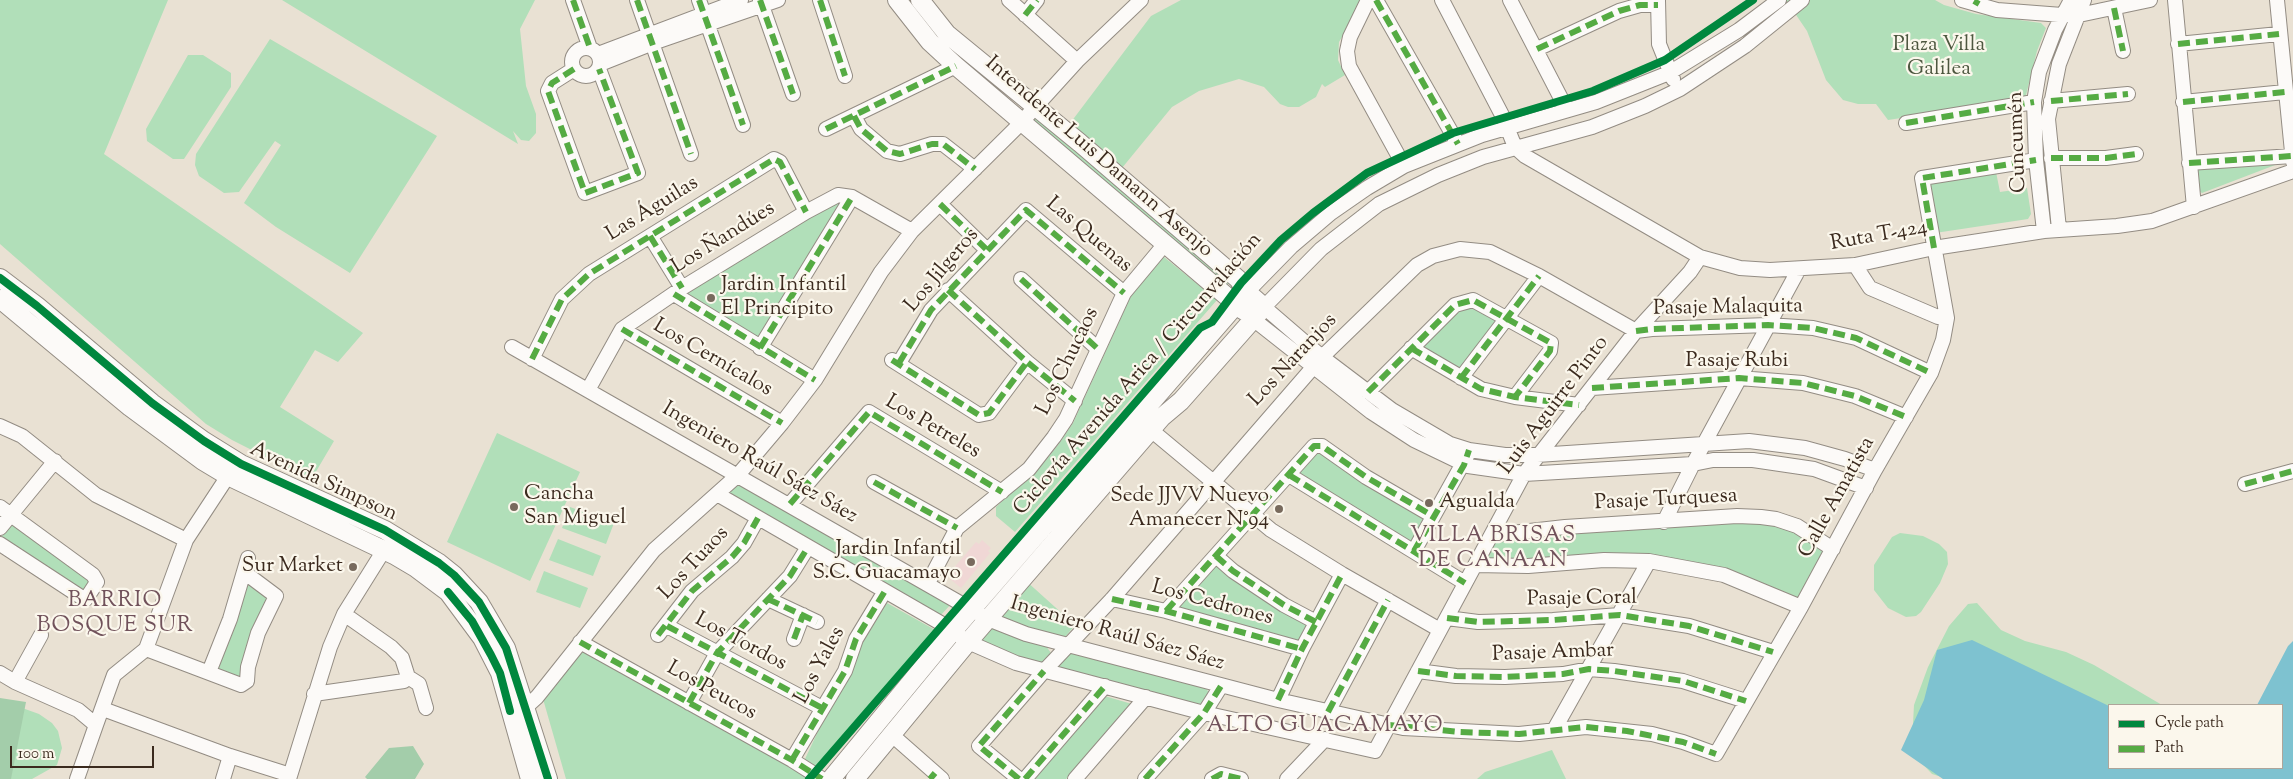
<!DOCTYPE html>
<html>
<head>
<meta charset="utf-8">
<style>
  body { margin:0 }
  #map { position:relative; width:2293px; height:779px; overflow:hidden; background:#e9e1d3; font-family:"Sorts Mill Goudy",serif }
  canvas { display:block }
  .legend { position:absolute; left:2108px; top:704px; width:175px; height:65px; box-sizing:border-box; background:#fbf7ec; border:1px solid #aea59a; margin:0; padding:6px 9px; list-style:none; font-size:15px; color:#3b2a1e }
  .legend li { display:flex; align-items:center; gap:10px; height:25px }
  .legend b { width:25px; border:1px solid #aea59a }
  .scale { position:absolute; left:10px; top:746px; width:144px; height:22px; box-sizing:border-box; border:2px solid #3b2a1e; border-top:0; padding-left:6px; font-size:15px; line-height:18px; white-space:nowrap; color:#3b2a1e; -webkit-text-stroke:4px #fbf7ec; paint-order:stroke }
</style>
</head>
<body>
<div id="map">
<canvas width="2293" height="779"></canvas>
<ul class="legend">
<li><b style="height:6px;background:#00873e"></b>Cycle path</li>
<li><b style="height:6px;background:#55ab43"></b>Path</li>
</ul>
<div class="scale">100 m</div>
</div>
<script>
const g = document.querySelector('canvas').getContext('2d');
g.lineJoin = 'round';
function paint(path, color) { g.fillStyle = color; g.fill(path, 'evenodd'); }
const toPath = rows => new Path2D(rows.map(r => 'M' + r).join(''));
function stroke(path, color, width, dash) { g.strokeStyle = color; g.lineWidth = width; g.lineCap = dash ? 'butt' : 'round'; g.setLineDash(dash || []); g.stroke(path); }
function write(font, color, halo, rows, align = 'center') {
  g.font = font + ' "Sorts Mill Goudy",serif'; g.lineWidth = 4.5; g.setLineDash([]); g.textBaseline = 'middle'; g.strokeStyle = halo; g.fillStyle = color; for (const [text, x, y, turn = 0] of rows) {
    g.save(); g.translate(x, y); g.rotate((+turn || 0) * Math.PI / 180); g.textAlign = isNaN(turn) ? turn : align; if (halo) g.strokeText(text, 0, 0); g.fillText(text, 0, 0); g.restore();
  }
}
paint(toPath([
  [982,540,991,548,988,551,990,553,961,588,950,579,955,572,952,570,976,542,979,544]
]), '#f0d7d5');
paint(toPath([
  [0,0,168,0,104,154,363,333,338,362,315,350,280,407,334,441,311,480,232,440,206,424,0,244],
  [282,0,535,0,520,29,526,86,536,114,536,133,529,141,521,140,513,131,518,144],
  [1181,0,1364,0,1339,42,1338,60,1345,75,1325,87,1322,84,1316,97,1299,107,1288,107,1280,104,1264,87,1239,79,1199,91,1172,107,1122,168,1068,126,1151,16],
  [1779,0,1935,0,1944,5,1976,14,2041,23,2046,28,2037,51,2025,99,1888,120,1876,104,1858,104,1843,100,1826,80,1807,31,1790,6],
  [270,39,437,136,350,273,276,227,244,203,281,145,275,141,239,192,224,193,199,176,195,165,196,154],
  [188,55,203,55,231,73,231,87,184,159,173,159,147,141,146,129],
  [1034,115,1230,282,1227,285,1033,122,1031,118],
  [2283,162,2202,193,2198,190,2194,167],
  [1996,172,2000,192,2027,188,2031,214,2028,219,1935,233,1928,185,1930,180],
  [842,200,764,337,755,340,686,298,687,293,794,227],
  [1164,257,1217,300,1015,532,996,516,996,507,1046,460,1058,445,1073,423,1131,296],
  [1463,304,1501,318,1459,375,1419,350],
  [497,433,580,472,530,581,447,542],
  [1314,448,1429,517,1413,545,1294,473],
  [738,483,953,602,940,616,729,493],
  [570,507,614,523,606,544,562,528],
  [1740,520,1795,529,1828,551,1799,600,1729,572,1528,560,1490,560,1487,555,1493,541,1499,539],
  [10,523,90,578,92,583,85,593,0,539],
  [1900,533,1923,536,1939,544,1947,552,1948,564,1940,583,1921,612,1916,616,1906,617,1888,608,1874,590,1874,565,1892,537],
  [558,539,601,556,593,576,549,560],
  [1215,563,1309,624,1299,645,1177,612,1177,604],
  [544,571,588,588,580,608,536,592],
  [1025,580,1075,625,1061,642,993,618],
  [247,582,269,599,244,674,238,677,216,672],
  [887,603,937,631,813,770,805,759,827,712,851,675,862,643],
  [1977,603,2001,630,2025,641,2066,652,2094,665,2162,705,2109,705,2109,768,2282,768,2284,669,2293,779,1948,779,1932,774,1917,758,1912,742,1914,705,1928,667,1949,626,1968,604],
  [991,628,1046,646,1051,653,1040,665,979,642],
  [581,649,792,766,810,779,566,779,543,699],
  [1065,652,1206,688,1209,693,1199,707,1055,669],
  [1101,695,1132,704,1066,779,1032,779],
  [0,700,39,714,52,723,58,731,62,748,57,765,32,779,0,779],
  [1552,750,1566,779,1477,779,1485,772]
]), '#b1dfb9');
paint(toPath([
  [0,698,26,702,11,779,0,779],
  [413,746,424,764,415,779,367,779,365,777,389,748]
]), '#a3cdaa');
paint(toPath([
  [1972,640,2109,706,2109,768,2282,768,2282,705,2257,705,2288,646,2293,641,2293,779,1943,779,1901,750,1924,700,1937,650]
]), '#7ec2d0');
const minor = toPath([
  [573,0,590,48],
  [637,0,691,154],
  [699,0,743,125],
  [760,0,793,94],
  [820,0,845,76],
  [1009,0,1077,61],
  [1368,0,1350,37,1347,51,1349,66,1404,166],
  [1376,0,1458,144],
  [1442,0,1503,117,1515,147,1525,156,1700,257,1740,268,1770,270,1855,265,1934,248,2044,231,2117,226,2152,221,2293,171],
  [1510,0,1567,110],
  [1658,0,1659,44,1673,79],
  [1802,0,1745,46,1680,89,1645,106,1592,127,1483,157,1438,175,1379,204,1321,249,1264,307,1322,357,1392,410,1450,444,1469,450,1505,455,1537,455,1749,441,1805,448,1845,459,1875,470],
  [1962,0,1997,10,2062,15,2079,15,2150,0],
  [2175,0,2194,207],
  [2277,0,2293,162],
  [2114,8,2123,51],
  [1025,15,1037,0],
  [2178,44,2279,34],
  '572 62a14 14 0 1 1 28 0a14 14 0 1 1-28 0Z',
  [1537,49,1619,11,1640,5,1658,5],
  [598,54,741,0],
  [600,64,653,43,778,0],
  [574,69,552,83,548,91,585,193,638,173,599,69],
  [2051,101,2128,94],
  [2183,102,2285,92],
  [854,116,861,129,887,151,900,154,932,144,943,144,975,169],
  [1906,123,2034,102],
  [826,129,956,66],
  [2051,158,2106,158,2136,154],
  [2189,163,2292,156],
  [940,204,986,249],
  [2059,229,2048,119,2059,64,2084,0],
  [2044,231,2036,160,2034,102,2039,72,2055,30,2071,0],
  [650,236,682,288],
  [1855,265,1870,288,1938,317,1947,318],
  [1021,279,1098,349],
  [948,290,1027,362,1075,401],
  [1247,292,1291,247,1331,213,1367,188,1404,166,1482,135,1596,102,1669,73,1739,30,1779,0],
  [674,294,815,380],
  [1253,319,1371,412,1414,440,1468,466,1524,474,1693,464,1713,460,1753,460,1814,469,1866,488],
  [622,329,782,423],
  [512,347,988,619,1026,634,1278,700,1403,728,1519,734,1586,727,1652,734,1683,742,1716,754,1801,607,1875,470,1931,373,1943,340,1947,318,1922,178,2036,160],
  [760,348,852,197],
  [1411,348,1481,389,1515,397,1579,405],
  [532,359,562,299,589,274,774,159,780,162,806,212],
  [892,360,979,415,989,413,1027,362],
  [899,363,931,310,1026,210,1124,293],
  [1461,378,1539,276],
  [1592,388,1739,378,1803,383,1855,396,1906,417],
  [588,390,622,329,682,288,806,212,838,195,852,197,912,231],
  [1368,392,1455,305,1473,300,1551,343,1550,351,1515,397],
  [0,426,22,436,96,495,186,540],
  [1151,430,1271,530,1342,574,1440,630],
  [1289,475,1465,583],
  [874,482,957,528],
  [2245,484,2293,471],
  [717,494,944,625,968,642,1016,663,1204,713,1375,751,1524,474,1636,331,1690,272,1700,257],
  [790,504,869,412,1002,492],
  [0,507,93,575,97,582,86,599,81,597,0,544],
  [1664,522,1693,464,1799,269],
  [0,528,55,461],
  [1494,535,1565,527,1737,516,1761,517,1776,519,1797,526,1833,549],
  [1414,551,1467,456],
  [1216,556,1233,571,1284,605,1316,622],
  [1475,565,1528,566,1604,560,1649,561,1724,575,1801,607],
  [928,583,957,528,1029,469,1054,437,1066,419,1124,293,1164,245],
  [768,599,817,622],
  [1112,599,1166,611,1302,649],
  [1166,611,1314,446,1322,446,1366,477,1433,516],
  [1447,618,1478,622,1553,620,1620,615,1689,626,1773,652],
  [667,626,822,708],
  [658,635,692,591,732,557,744,543,758,518],
  [794,639,803,615],
  [580,642,792,760,822,779],
  [146,649,241,685,247,681,248,667,258,633,276,596,244,572],
  [1418,671,1456,676,1505,677,1563,674,1589,669,1614,671,1683,681,1746,701],
  [209,672,230,619,248,558],
  [0,673,15,682,78,710,96,725,77,779],
  [408,677,419,684,426,708],
  [15,682,41,635],
  [314,694,404,681,408,677,402,658,391,647,344,614],
  [1278,700,1302,649,1342,574],
  [689,703,717,653,790,576,808,547],
  [103,709,230,756,290,775],
  [516,710,526,707,537,697,654,550,738,475,782,423,815,380,881,272,912,231,1018,126,1077,61,1141,0],
  [1328,712,1388,600],
  [96,725,114,675,146,649,186,540,228,476],
  [1554,730,1649,561],
  [892,735,942,779],
  [792,760,845,671,856,639,885,591],
  [223,779,230,756],
  [289,779,330,647,344,614,384,550],
  [1019,779,979,746,1044,671,1112,599,1322,357,1417,265,1433,256,1460,249,1490,252,1539,276,1636,331,1652,329,1768,325,1813,328,1856,338,1931,373],
  [1025,779,1105,686],
  [1075,779,1146,697],
  [1145,779,1204,713,1221,686],
  [1212,779,1221,774,1241,779],
  [1287,779,1325,739]
]);
const major = toPath([
  [897,0,930,42,956,66,1244,311],
  [0,278,37,306,152,403,204,441,241,464,385,530,439,563,454,575,479,602,506,648,548,779],
  [0,299,130,407,203,461,228,476,394,555,416,568,448,592,482,638,500,673,530,779],
  [831,779,953,631,1247,292],
  [855,779,968,642,1162,417,1181,401,1264,307,1247,292,1238,279,1080,143,947,34,920,0]
]);
stroke(minor, '#938c83', 16);
stroke(major, '#938c83', 20);
stroke(minor, '#fcfaf8', 14);
stroke(major, '#fcfaf8', 18);
stroke(toPath([
  [573,0,590,48],
  [637,0,691,154],
  [699,0,743,125],
  [760,0,793,94],
  [820,0,845,76],
  [1376,0,1458,144],
  [1975,5,1978,0],
  [2114,8,2123,51],
  [1025,15,1037,0],
  [2178,44,2279,34],
  [1537,49,1619,11,1640,5,1658,5],
  [574,69,552,83,548,91,585,193,638,173,599,69],
  [2051,101,2128,94],
  [2183,102,2285,92],
  [854,116,861,129,887,151,900,154,932,144,943,144,975,169],
  [1906,123,2034,102],
  [826,129,956,66],
  [2051,158,2106,158,2136,154],
  [2189,163,2292,156],
  [940,204,986,249],
  [650,236,682,288],
  [1934,248,1922,178,2036,160],
  [1021,279,1098,349],
  [948,290,1027,362,1075,401],
  [674,294,815,380],
  [622,329,782,423],
  [1636,331,1652,329,1768,325,1813,328,1856,338,1931,373],
  [760,348,852,197],
  [1411,348,1481,389,1515,397,1579,405],
  [532,359,562,299,589,274,774,159,780,162,806,212],
  [892,360,979,415,989,413,1027,362],
  [899,363,931,310,1026,210,1124,293],
  [1461,378,1539,276],
  [1592,388,1739,378,1803,383,1855,396,1906,417],
  [1368,392,1455,305,1473,300,1551,343,1550,351,1515,397],
  [1289,475,1465,583],
  [874,482,957,528],
  [2245,484,2293,471],
  [790,504,869,412,1002,492],
  [1414,551,1464,465,1469,450],
  [1216,556,1233,571,1284,605,1316,622],
  [768,599,817,622],
  [1112,599,1166,611,1302,649],
  [1166,611,1314,446,1322,446,1366,477,1433,516],
  [1447,618,1478,622,1553,620,1620,615,1689,626,1773,652],
  [667,626,822,708],
  [658,635,692,591,732,557,744,543,758,518],
  [794,639,803,615],
  [580,642,792,760,822,779],
  [1418,671,1456,676,1505,677,1563,674,1589,669,1614,671,1683,681,1746,701],
  [1278,700,1302,649,1342,574],
  [689,703,717,653,790,576,808,547],
  [1328,712,1388,600],
  [1389,725,1460,732,1519,734,1586,727,1627,731,1683,742,1716,754],
  [792,760,845,671,856,639,885,591],
  [930,779,935,773],
  [1019,779,979,746,1044,671],
  [1025,779,1105,686],
  [1145,779,1204,713,1221,686],
  [1212,779,1221,774,1241,779]
]), '#55ab43', 6, [12, 6]);
stroke(toPath([
  [0,278,37,306,152,403,204,441,241,464,385,530,439,563,454,575,479,602,506,648,548,779],
  [448,592,472,621,491,655,500,673,510,711],
  [809,779,1200,328,1212,322,1241,283,1281,240,1313,213,1367,173,1453,133,1593,91,1665,60,1753,0]
]), '#00873e', 8);
for (const [x, y, r, color] of [
  [711,298,5,"#786a5d"],
  [1429,503,5,"#786a5d"],
  [514,507,5,"#786a5d"],
  [1279,509,5,"#786a5d"],
  [971,562,5,"#786a5d"],
  [353,567,5,"#786a5d"]
]) { const dot = new Path2D(); dot.arc(x, y, r, 0, 2 * Math.PI); g.fillStyle = color; g.fill(dot); stroke(dot, '#fbf7ec', 2); }
write('21px', '#4d573f', '#fbf7ec', [
  ["Plaza Villa",1939,46],
  ["Galilea",1939,70]
]);
write('21px', '#3b2a1e', '#fbf7ec', [
  ["Cuncumén",2019,142,-92],
  ["Intendente Luis Damann Asenjo",1098,158,41],
  ["Las Águilas",653,210,-32],
  ["Las Quenas",1088,236,40],
  ["Ruta T-424",1879,237,-10],
  ["Los Ñandúes",724,239,-32],
  ["Los Jilgeros",943,271,-50],
  ["Pasaje Malaquita",1728,309,-1],
  ["Los Cernícalos",712,359,30],
  ["Los Naranjos",1294,361,-47],
  ["Los Chucaos",1069,362,-64],
  ["Pasaje Rubi",1737,362],
  ["Ciclovía Avenida Arica / Circunvalación",1139,375,-49],
  ["Luis Aguirre Pinto",1555,406,-53],
  ["Los Petreles",932,428,30],
  ["Ingeniero Raúl Sáez Sáez",759,464,30],
  ["Avenida Simpson",323,483,25],
  ["Calle Amatista",1838,498,-61],
  ["Pasaje Turquesa",1666,501,-3],
  ["Los Tuaos",695,564,-47],
  ["Pasaje Coral",1582,600,-1],
  ["Los Cedrones",1212,604,15],
  ["Ingeniero Raúl Sáez Sáez",1117,635,16],
  ["Los Tordos",740,643,28],
  ["Pasaje Ambar",1553,654,-2],
  ["Los Yales",821,666,-62],
  ["Los Peucos",711,692,29]
]);
write('21px', '#3b2a1e', '#fbf7ec', [
  ["Jardin Infantil",721,286],
  ["El Principito",721,310],
  ["Cancha",524,495],
  ["San Miguel",524,519],
  ["Sede JJVV Nuevo",1269,497,"right"],
  ["Amanecer N°94",1269,521,"right"],
  ["Agualda",1439,503],
  ["Jardin Infantil",961,550,"right"],
  ["S.C. Guacamayo",961,574,"right"],
  ["Sur Market",343,567,"right"]
], 'left');
g.letterSpacing = '1px';
write('22px', '#71525b', '#fbf7ec', [
  ["VILLA BRISAS",1493,537],
  ["DE CANAAN",1493,562],
  ["BARRIO",115,602],
  ["BOSQUE SUR",115,627],
  ["ALTO GUACAMAYO",1325,727]
]);
g.letterSpacing = '0px';
</script>
</body>
</html>
